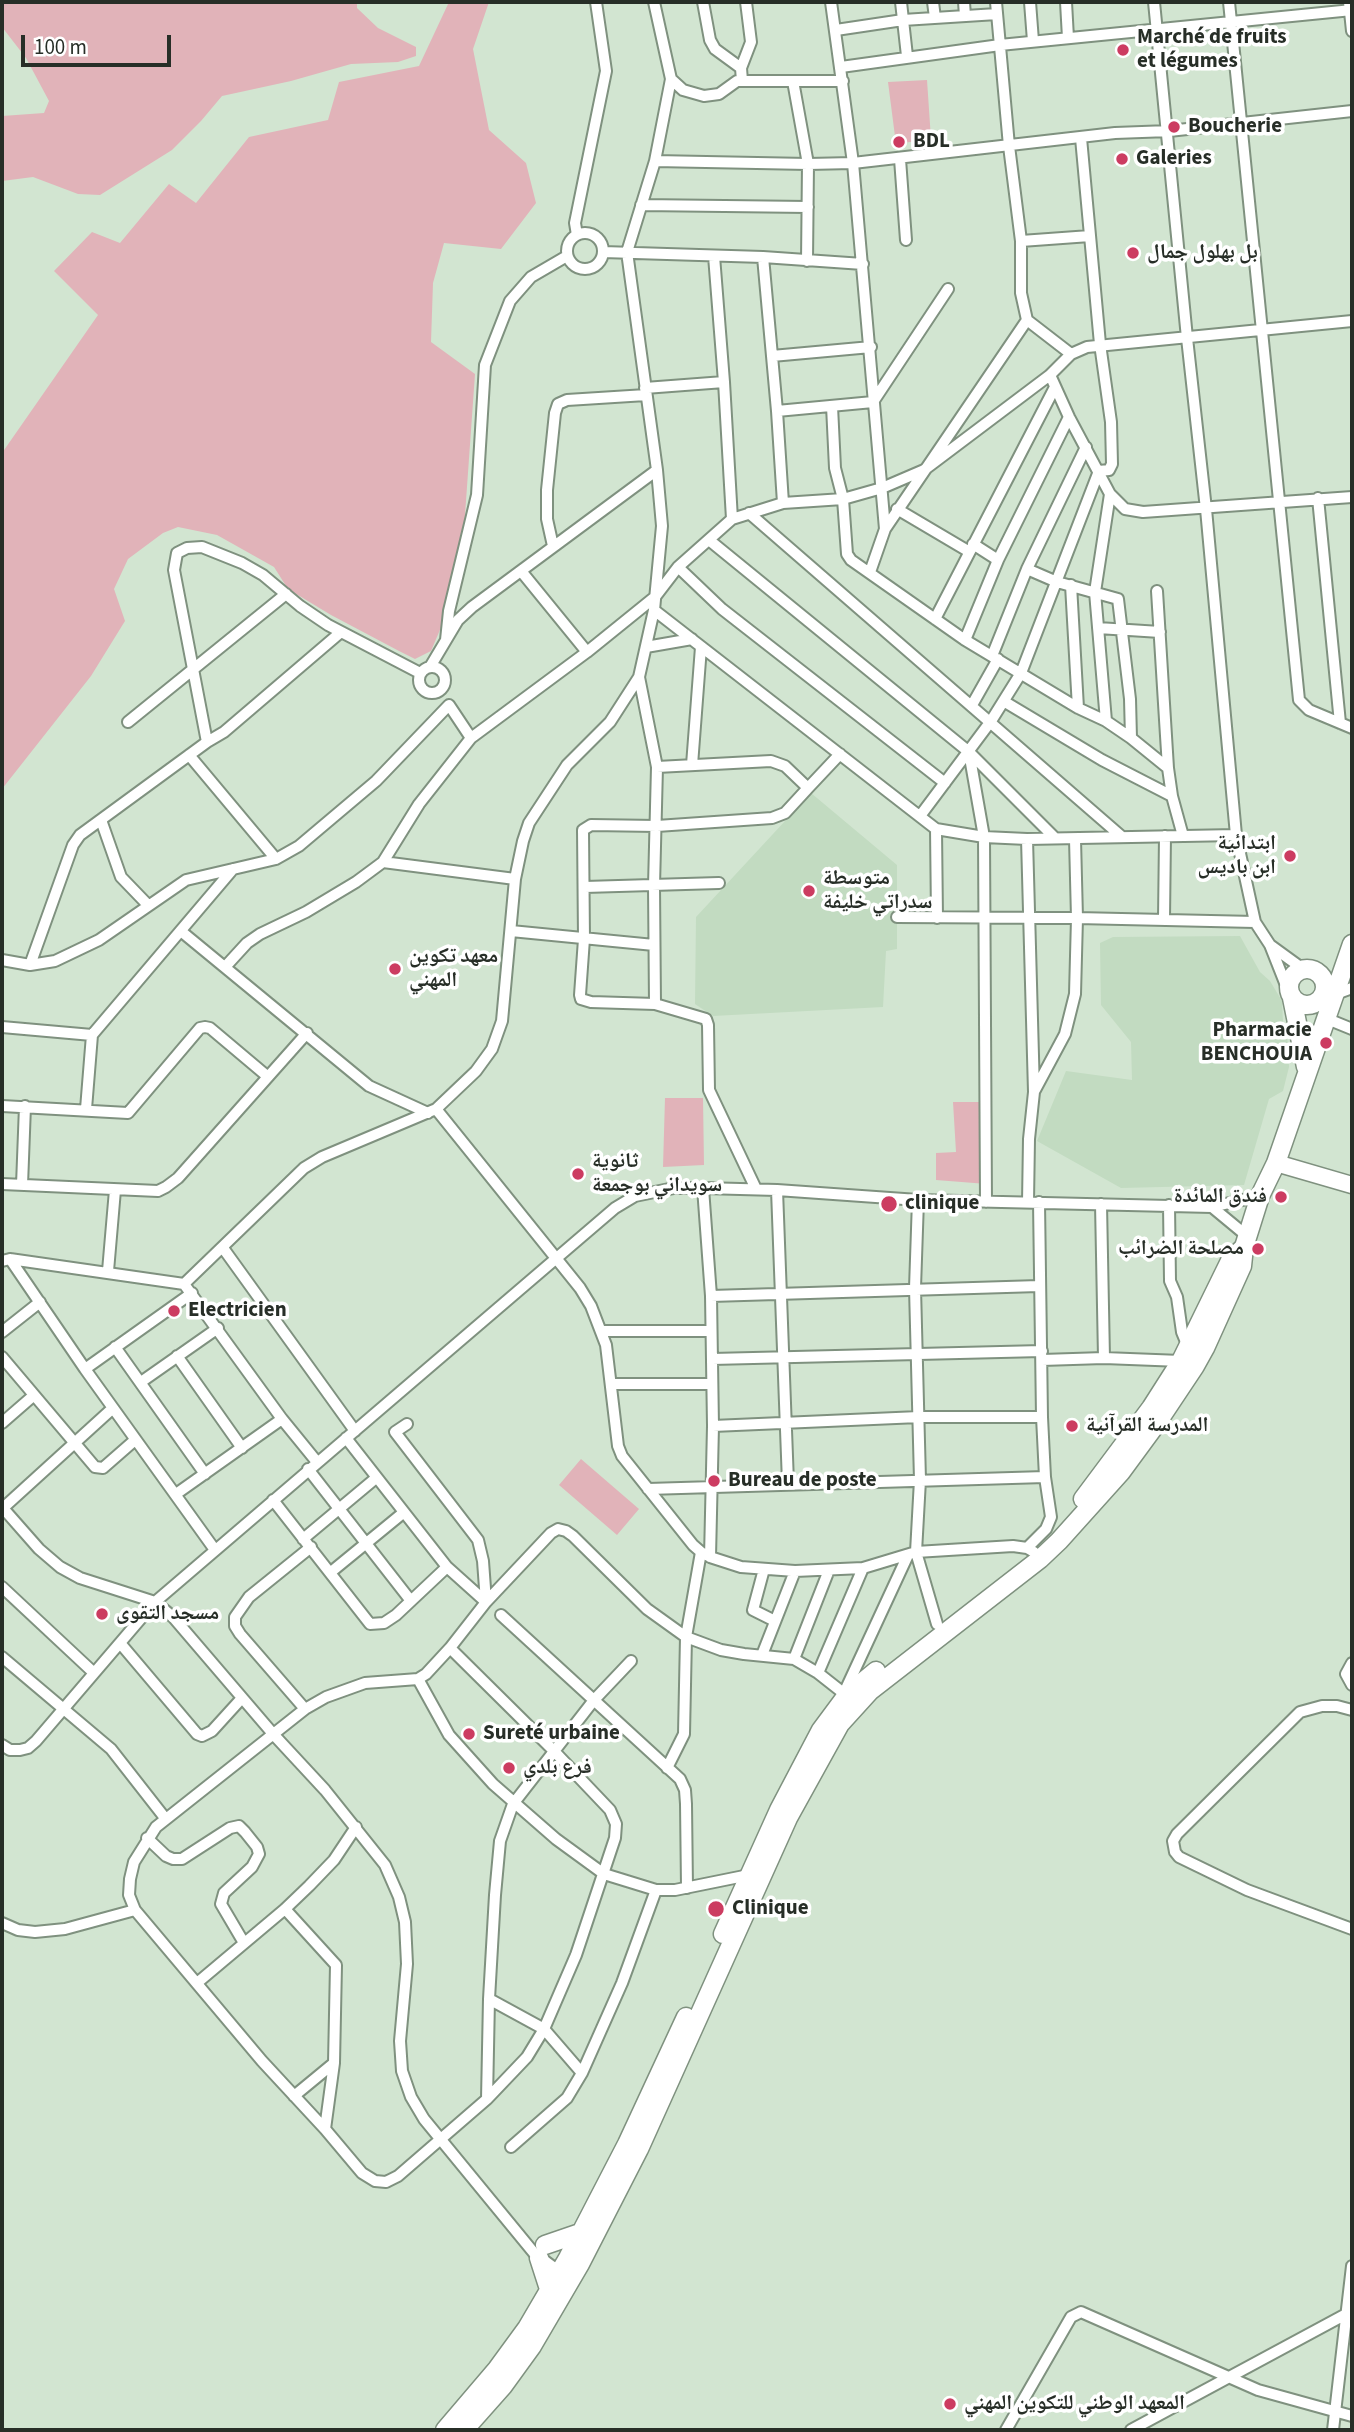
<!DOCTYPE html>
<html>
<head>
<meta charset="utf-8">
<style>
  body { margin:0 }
  #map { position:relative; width:1354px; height:2432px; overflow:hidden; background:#d2e5d1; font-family:"Source Sans 3",sans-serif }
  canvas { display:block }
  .frame { position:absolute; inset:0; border:4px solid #272e27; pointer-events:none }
  .scale { position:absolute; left:21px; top:35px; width:150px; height:32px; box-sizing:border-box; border:4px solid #272e27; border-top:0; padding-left:9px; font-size:21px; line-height:24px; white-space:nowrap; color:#272e27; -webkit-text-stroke:5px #fff; paint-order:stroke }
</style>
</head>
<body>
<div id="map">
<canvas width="1354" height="2432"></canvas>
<div class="frame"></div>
<div class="scale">100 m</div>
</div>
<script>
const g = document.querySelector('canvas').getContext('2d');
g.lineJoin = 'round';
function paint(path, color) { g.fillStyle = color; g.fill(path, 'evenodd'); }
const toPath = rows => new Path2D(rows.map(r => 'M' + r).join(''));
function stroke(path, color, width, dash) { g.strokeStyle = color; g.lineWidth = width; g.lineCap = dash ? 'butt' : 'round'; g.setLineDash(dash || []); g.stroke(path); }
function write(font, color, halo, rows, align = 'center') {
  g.font = font + ' "Source Sans 3","Noto Naskh Arabic",sans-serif'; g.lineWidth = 7; g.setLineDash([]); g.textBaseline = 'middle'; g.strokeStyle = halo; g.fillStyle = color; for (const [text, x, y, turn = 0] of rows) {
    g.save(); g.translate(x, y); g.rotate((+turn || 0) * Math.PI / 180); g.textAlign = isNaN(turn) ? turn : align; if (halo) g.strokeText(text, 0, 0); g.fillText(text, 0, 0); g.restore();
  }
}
paint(toPath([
  [811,793,897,865,897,949,886,951,883,1007,713,1016,695,1004,696,917],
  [1240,936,1260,972,1270,981,1282,1001,1283,1022,1288,1043,1289,1067,1283,1091,1269,1099,1244,1185,1121,1188,1037,1141,1066,1071,1132,1080,1131,1042,1101,1005,1100,943,1113,937]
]), '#c2dbc1');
paint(toPath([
  [2,2,357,2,357,8,378,28,416,47,416,56,398,62,351,64,291,81,222,96,201,121,172,150,100,195,78,194,33,177,2,181,2,116,44,113,49,101,26,58,2,27],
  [449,2,489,2,473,49,489,130,526,163,536,203,501,249,444,243,433,283,431,342,475,374,464,529,442,625,431,651,415,659,399,651,331,615,288,589,274,567,217,535,178,527,163,533,128,559,114,589,125,621,91,676,2,789,2,453,98,315,54,271,92,232,120,243,169,184,196,203,249,137,328,120,339,82,419,66],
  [927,80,931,139,896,144,888,82],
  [665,1098,703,1098,704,1165,663,1167],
  [953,1102,979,1102,987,1184,936,1180,936,1153,956,1152],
  [581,1459,639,1509,617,1535,559,1485]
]), '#e1b3b9');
const minor = toPath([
  [703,2,710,40,715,49,741,68,742,81],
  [831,2,853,163,885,529,1027,320],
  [901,2,907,56],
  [933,2,935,18],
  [964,2,965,16],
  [996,2,1009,146,1021,241,1021,293,1027,320,1071,354],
  [1030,2,1033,41],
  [1066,2,1068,38],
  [1154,2,1187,338,1206,509,1236,835,1255,922,1270,945,1289,993],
  [1229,2,1299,700,1309,710,1352,728],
  [1349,2,1352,31],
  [836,30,903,20,997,14],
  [841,67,1000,45,1352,10],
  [741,68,751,42,746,2],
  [671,79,683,90,704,96,719,94,737,81,843,81],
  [793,81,808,164,807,261],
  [900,159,906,240],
  [655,161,808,164,853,163,1115,133,1169,131,1352,111],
  [641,205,808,207],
  '567 251a18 18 0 1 1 36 0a18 18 0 1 1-36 0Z',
  [577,235,575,223,606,71,596,2],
  [1021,241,1090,236],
  [603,252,763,257,863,264],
  [714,256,724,382,732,519],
  [763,257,777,411,783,503],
  [772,356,871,347],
  [1050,375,1069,417,1110,494,1125,509,1143,512,1352,497],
  [645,388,724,382],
  [832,406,835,468,843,499,847,554,851,560,965,640,1078,708,1106,721,1131,738,1168,768],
  [777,411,873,402,948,289],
  [1318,498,1340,723],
  [897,509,968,551],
  [749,513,1121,836],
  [709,540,969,752,1055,838],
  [973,544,998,560],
  [553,546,547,519,547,490,555,413,558,404,567,400,646,395],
  [678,567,722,609,945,783],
  [1027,569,1057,582,1118,599,1130,699,1131,738],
  [521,571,587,652],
  [870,572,885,529],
  [1071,585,1078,708],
  [1157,591,1168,768,1172,796,1183,836],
  [654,610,936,829,937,918],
  [935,619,1055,387],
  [1098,628,1160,632],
  [446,640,449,611,477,495,485,365,510,301,531,277,567,256],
  [965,640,998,560,1069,417],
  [646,647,692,639],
  [992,656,1027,569,1086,447],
  '419 680a13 13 0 1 1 26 0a13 13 0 1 1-26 0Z',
  [430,667,458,620,472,607,657,470],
  [639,677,657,767,654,886,655,1004],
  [1005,702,1102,760,1172,796],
  [972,705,998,659],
  [1106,721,1095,592,1110,494],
  [128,722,286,594],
  [207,742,174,570,177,553,187,548,202,547,242,563,263,575,300,606,328,625,420,673],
  [969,752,984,837,986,1202],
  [189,755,276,859],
  [692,765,701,647],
  [657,767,771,761,785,766,808,788,840,754],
  [920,816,991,721,1021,673,1099,471,1109,470,1112,464,1111,422,1100,344,1081,138],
  [101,820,121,877,148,905],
  [936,829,984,837,1027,839,1236,835],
  [1027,839,1034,1092,1029,1139,1028,1202],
  [383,862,419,804,471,738,587,652,655,597,678,567,732,519,783,503,843,499,882,488,924,470,1050,375,1071,354,1087,347,1352,321],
  [585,887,719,883],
  [897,917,1077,918,1255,922],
  [1164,919,1165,836],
  [511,931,654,945],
  [182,932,369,1086,428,1113],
  [1270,945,1303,969],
  [2,960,30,965,55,961,99,940,186,880,276,859,299,846,376,781,449,705,471,738],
  [30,965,73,845,80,835,207,742,224,732,341,632],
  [225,967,247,943,260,934,306,912,356,882,383,862,515,879],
  [1333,995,1352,988],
  [1325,1018,1352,1029],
  [2,1027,92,1035,86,1109],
  [92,1035,233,869],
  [1035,1090,1065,1034,1075,994,1077,918,1075,839],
  [2,1106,128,1113,200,1028,205,1027,210,1028,267,1076],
  [436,1109,580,1288,591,1306,606,1345,618,1446,622,1456,693,1545,701,1552,710,1557,741,1567,795,1571,863,1568,916,1552,1013,1546,1027,1548,1034,1552],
  [2,1184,158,1191,166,1187,178,1178,307,1033],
  [22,1185,25,1106],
  [703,1188,711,1296,713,1426,710,1557],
  [756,1189,709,1090,708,1025,706,1019,655,1004,591,1002,581,999,580,995,584,939,583,830,591,825,657,826,772,818,785,813,808,788],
  [777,1190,788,1483],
  [918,1200,915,1288,920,1480,916,1552,937,1624],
  [1101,1204,1104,1358],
  [1169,1205,1170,1281,1177,1297,1182,1332,1189,1349],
  [1247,1236,1212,1207,1260,1196],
  [223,1248,355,1431],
  [10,1259,85,1369,215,1550],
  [2,1261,10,1259,184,1284,282,1419,317,1462],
  [108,1271,115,1190],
  [184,1284,304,1168,322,1157,436,1109,476,1071,492,1049,502,1021,515,879,523,841,529,823,567,765,610,722,639,677,654,610,662,526,657,470,627,252,655,161,671,79,654,2],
  [711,1296,1039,1286],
  [602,1331,711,1331],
  [2,1332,40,1302],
  [115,1347,205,1474],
  [177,1356,242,1448],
  [2,1357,95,1467,103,1468,135,1440],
  [712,1359,1042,1351],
  [1042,1360,1104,1358,1181,1361],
  [85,1369,192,1293],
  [141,1382,218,1328],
  [611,1384,712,1384],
  [2,1423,33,1396],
  [713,1426,919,1417,1042,1417],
  [346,1438,447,1567,486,1602,483,1561,478,1540,395,1432,407,1424],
  [308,1469,411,1601],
  [648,1489,1045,1477],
  [176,1494,282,1419],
  [273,1500,370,1624,384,1623,396,1615,447,1567],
  [2,1507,39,1549,60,1567,80,1578,155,1602,173,1617,274,1735,325,1790,385,1865,399,1897,405,1922,407,1964,400,2041,402,2071,411,2097,424,2119,534,2253,564,2275],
  [3,1508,113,1408],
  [303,1539,376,1478],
  [1027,1548,1046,1529,1051,1517,1045,1477,1042,1417,1039,1202],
  [764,1569,753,1610,775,1621],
  [331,1572,403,1513],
  [2,1587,94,1673],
  [501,1615,680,1779,685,1790,686,1804,687,1888],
  [120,1643,197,1734,202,1736,212,1731,242,1698],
  [450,1648,553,1750,610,1810,616,1824,615,1838,576,1955,544,2029,527,2057,487,2099,398,2176,386,2182,375,2181,362,2173,325,2129,262,2061,135,1910,129,1895,130,1879,134,1862,156,1827,305,1709,326,1697,365,1683,418,1679,426,1674,450,1648,486,1602,551,1533,558,1529,566,1531,573,1536,647,1609,686,1637,721,1650,744,1654,794,1659,818,1673,851,1699],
  [762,1655,795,1571],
  [2,1657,111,1749,165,1818],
  [794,1659,829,1570],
  [1352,1663,1346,1674,1352,1685],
  [818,1673,863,1568],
  [418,1679,449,1735,493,1784,556,1839,604,1874,656,1890,675,1890,749,1875],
  [844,1693,908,1555],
  [305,1709,240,1634,235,1626,235,1617,249,1597,311,1547],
  [1352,1710,1337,1706,1322,1706,1300,1712,1177,1834,1173,1841,1175,1852,1179,1857,1247,1890,1352,1929],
  [2,1745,10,1750,20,1750,28,1748,36,1741,155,1602,615,1208,635,1196,674,1188,703,1188,777,1190,918,1200,1212,1207],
  [667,1768,684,1734,686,1637,701,1552],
  [147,1838,166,1856,173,1859,182,1859,230,1828,239,1826,245,1832,257,1847,259,1854,252,1867,224,1893,221,1904,244,1943],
  [285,1909,336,1965,334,2063,325,2129],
  [2,1923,18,1930,35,1932,65,1929,135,1910],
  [197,1983,285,1909,309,1886,334,1860,356,1827],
  [489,1999,544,2029,582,2073],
  [294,2096,334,2063],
  [487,2099,489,1999,495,1895,500,1841,513,1804,594,1700,631,1661],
  [511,2147,567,2098,582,2073,622,1983,656,1890],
  [1006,2430,1071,2317,1081,2312,1258,2390,1352,2416],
  [1131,2430,1352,2311],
  [1333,2430,1352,2266]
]);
const secondary = toPath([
  [1276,1163,1352,1185]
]);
const primary = toPath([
  '1289 987a18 18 0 1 1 36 0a18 18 0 1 1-36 0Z',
  [1292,998,1306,1067],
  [1083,1499,1151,1408,1181,1361,1230,1261,1244,1247],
  [723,1934,779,1810,821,1730,847,1695,876,1671],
  [545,2245,580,2233],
  [539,2258,549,2289],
  [445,2430,497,2369,527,2328,568,2258,627,2144,686,2017],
  [464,2430,503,2386,532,2346,580,2264,639,2149,788,1818,840,1724,870,1691,1040,1559,1059,1541,1121,1472,1157,1423,1195,1366,1205,1348,1242,1266,1244,1247,1260,1196,1276,1163,1352,944]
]);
stroke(minor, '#7f917f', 14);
stroke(secondary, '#7f917f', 19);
stroke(primary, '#7f917f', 21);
stroke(minor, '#fff', 10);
stroke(secondary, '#fff', 16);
stroke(primary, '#fff', 18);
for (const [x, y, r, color] of [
  [1123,50,7,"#cc3c61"],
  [1174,127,7,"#cc3c61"],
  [899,142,7,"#cc3c61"],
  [1122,159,7,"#cc3c61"],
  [1133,253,7,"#cc3c61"],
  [1290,856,7,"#cc3c61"],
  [809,891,7,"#cc3c61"],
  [395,969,7,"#cc3c61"],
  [1326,1043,7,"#cc3c61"],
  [578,1174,7,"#cc3c61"],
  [1281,1197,7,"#cc3c61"],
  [889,1204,9,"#cc3c61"],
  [1258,1249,7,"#cc3c61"],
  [174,1311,7,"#cc3c61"],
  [1072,1426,7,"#cc3c61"],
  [714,1481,7,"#cc3c61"],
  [102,1614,7,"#cc3c61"],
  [469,1734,7,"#cc3c61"],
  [509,1768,7,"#cc3c61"],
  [716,1909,9,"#cc3c61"],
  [950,2404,7,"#cc3c61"]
]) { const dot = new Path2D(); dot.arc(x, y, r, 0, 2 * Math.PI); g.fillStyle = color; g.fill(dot); stroke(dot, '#fff', 2.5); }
write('bold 21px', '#272e27', '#fff', [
  ["Marché de fruits",1137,38],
  ["et légumes",1137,62],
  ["Boucherie",1188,127],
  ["BDL",913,142],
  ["Galeries",1136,159],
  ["بل بهلول جمال",1147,253],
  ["ابتدائية",1276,844,"right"],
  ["ابن باديس",1276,868,"right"],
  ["متوسطة",823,879],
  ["سدراتي خليفة",823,903],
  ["معهد تكوين",409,957],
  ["المهني",409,981],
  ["Pharmacie",1312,1031,"right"],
  ["BENCHOUIA",1312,1055,"right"],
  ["ثانوية",592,1162],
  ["سويداني بوجمعة",592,1186],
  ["فندق المائدة",1267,1197,"right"],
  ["clinique",905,1204],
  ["مصلحة الضرائب",1244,1249,"right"],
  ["Electricien",188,1311],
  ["المدرسة القرآنية",1086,1426],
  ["Bureau de poste",728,1481],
  ["مسجد التقوى",116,1614],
  ["Sureté urbaine",483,1734],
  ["فرع بلدي",523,1768],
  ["Clinique",732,1909],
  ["المعهد الوطني للتكوين المهني",964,2404]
], 'left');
</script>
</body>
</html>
